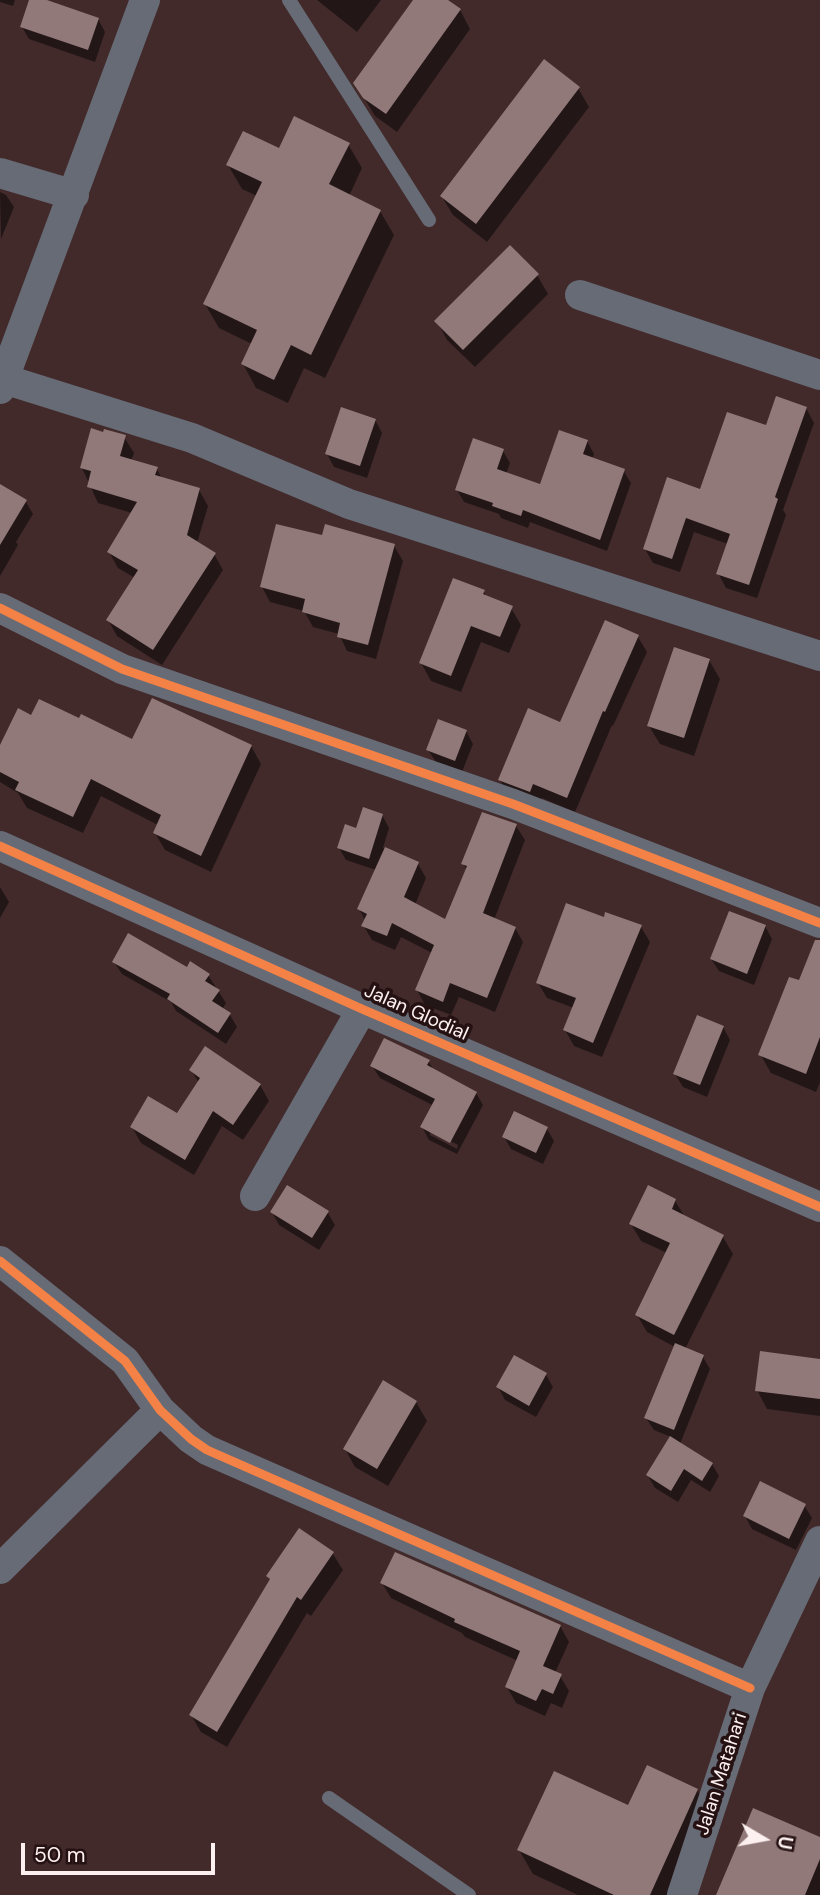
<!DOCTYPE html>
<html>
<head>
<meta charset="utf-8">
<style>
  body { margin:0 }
  #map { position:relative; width:820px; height:1895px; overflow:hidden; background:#422a2b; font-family:"DM Sans",sans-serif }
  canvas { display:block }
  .north { position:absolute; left:729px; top:1804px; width:70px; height:70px; -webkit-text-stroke:5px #251111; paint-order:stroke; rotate:100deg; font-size:19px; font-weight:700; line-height:28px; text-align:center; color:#fdf0f0 }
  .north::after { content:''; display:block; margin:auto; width:24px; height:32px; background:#fdf0f0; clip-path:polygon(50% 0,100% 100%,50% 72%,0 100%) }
  .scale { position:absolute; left:21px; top:1843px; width:194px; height:32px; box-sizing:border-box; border:4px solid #fdf0f0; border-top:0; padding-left:9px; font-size:21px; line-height:24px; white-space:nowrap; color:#fdf0f0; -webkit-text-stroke:5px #251111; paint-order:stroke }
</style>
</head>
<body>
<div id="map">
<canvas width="820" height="1895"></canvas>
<div class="north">U</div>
<div class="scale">50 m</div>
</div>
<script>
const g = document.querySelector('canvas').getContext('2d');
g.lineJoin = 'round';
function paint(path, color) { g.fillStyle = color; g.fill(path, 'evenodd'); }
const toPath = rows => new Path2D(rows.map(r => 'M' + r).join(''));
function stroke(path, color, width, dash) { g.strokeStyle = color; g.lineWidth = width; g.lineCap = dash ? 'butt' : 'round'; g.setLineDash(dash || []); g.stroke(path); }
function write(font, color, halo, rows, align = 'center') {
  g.font = font + ' "DM Sans",sans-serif'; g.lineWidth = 7; g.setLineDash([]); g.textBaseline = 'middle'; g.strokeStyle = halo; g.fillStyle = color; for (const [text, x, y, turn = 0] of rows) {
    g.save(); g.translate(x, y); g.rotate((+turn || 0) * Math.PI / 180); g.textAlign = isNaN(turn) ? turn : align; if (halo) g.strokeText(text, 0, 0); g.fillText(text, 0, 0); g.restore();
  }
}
paint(toPath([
  [0,0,15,0,13,6,0,2],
  [31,0,41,0,98,19,105,32,95,62,29,39,22,27],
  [317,0,381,0,357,32],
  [415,0,445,0,460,10,470,29,397,132,375,116,355,83],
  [578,88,589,107,487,242,453,215,442,197],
  [348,144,362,168,349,196,380,211,394,235,325,378,304,368,288,403,256,388,243,364,252,344,219,328,205,304,257,196,242,189,228,165,279,151],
  [0,192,6,195,14,207,1,239],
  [537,275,548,294,475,367,447,340,437,321],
  [806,408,814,423,783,510,786,515,757,598,726,588,718,573,728,544,694,532,680,572,653,563,645,549,767,428],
  [375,420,382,433,367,478,334,467,327,454],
  [124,437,134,453,131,461,157,469,162,479,199,490,208,506,197,543,214,554,223,570,162,665,117,636,108,620,135,578,118,568,109,552,132,513,98,503,82,468],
  [587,441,594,454,592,459,623,470,631,483,607,551,530,522,528,528,501,518,499,514,464,502,457,490,503,451,510,463,506,474,541,486],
  [0,486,26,502,33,514,16,542,18,545,0,576],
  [323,538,394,546,403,561,376,659,347,651,339,634,313,627,304,611,270,602,262,587],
  [484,592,486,596,511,608,521,625,509,653,481,642,461,692,431,681,421,663],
  [638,637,647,652,613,726,612,725,575,812,542,798,538,806,508,795,500,780,561,724],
  [709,660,720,679,694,756,660,744,649,726],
  [32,717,80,721,133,742,251,746,261,764,211,872,165,850,155,833,158,825,101,796,83,833,27,808,18,793,0,782,0,749],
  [466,731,473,744,462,772,436,762,428,750],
  [382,815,389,828,383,848,418,864,426,878,415,905,446,921,467,870,463,864,516,826,525,840,494,920,515,928,523,942,495,1012,459,997,451,1015,425,1005,417,990,432,953,401,937,395,950,372,940,363,925,365,920,359,909,376,870,346,860,339,848,357,830],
  [0,887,9,902,0,918],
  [605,919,641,927,650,942,602,1057,574,1046,565,1030,574,1008,547,998,538,983],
  [765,926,772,939,754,985,719,971,711,959],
  [114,962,188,969,208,975,226,1003,222,1010,230,1015,237,1027,226,1044,176,1011,171,1002,122,974],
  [820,965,820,1082,816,1092,771,1073,760,1054,800,983],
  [723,1027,730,1040,707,1097,683,1087,675,1074],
  [429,1062,434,1071,476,1093,483,1105,457,1154,429,1140,422,1127,434,1106,380,1078,372,1066],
  [430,1131,458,1145,457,1149,430,1135],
  [191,1070,260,1085,269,1101,243,1140,222,1126,194,1175,141,1143,132,1127,178,1116,199,1083],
  [547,1129,554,1141,543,1164,511,1149,504,1137],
  [675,1201,685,1217,723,1237,733,1254,685,1349,703,1357,710,1369,680,1444,712,1464,719,1476,710,1492,691,1480,678,1502,655,1488,648,1476,671,1437,654,1430,646,1418,675,1347,647,1332,637,1315,667,1253,641,1241,631,1224],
  [272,1212,328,1213,335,1225,319,1250,279,1225],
  [820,1361,820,1416,767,1409,757,1390],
  [546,1375,553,1387,536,1417,505,1400,498,1387],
  [416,1402,427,1421,388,1486,355,1467,345,1449],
  [804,1505,812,1518,796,1550,752,1529,745,1516],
  [300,1530,333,1554,343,1570,311,1616,307,1613,227,1747,201,1732,191,1715,271,1581,268,1577],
  [382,1583,560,1626,569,1642,555,1673,560,1676,569,1691,562,1708,551,1703,545,1716,516,1703,507,1687,518,1661,465,1637,462,1633,391,1598],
  [697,1790,711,1815,674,1895,578,1895,533,1874,519,1850,629,1808],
  [820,1839,820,1895,718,1895]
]), '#0007');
paint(toPath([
  [29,0,47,0,99,18,88,50,20,27],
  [413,0,448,0,461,9,386,114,363,98,353,83],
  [544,59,580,87,476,224,440,196],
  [294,116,350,143,329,184,381,210,311,355,291,345,274,380,241,364,257,330,203,304,262,182,226,165,243,131,279,148],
  [510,245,539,274,463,350,434,321],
  [776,396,807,407,775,497,778,499,749,585,716,574,730,534,686,518,672,559,643,549,667,477,700,489,727,412,766,425],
  [341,407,376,419,360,466,325,454],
  [91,428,103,432,104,429,126,435,120,456,158,467,155,475,200,488,187,535,216,553,153,650,106,620,138,570,107,552,137,502,87,487,91,471,80,468],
  [559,430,588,440,583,454,625,469,600,540,523,510,521,516,492,506,493,503,455,490,473,438,504,449,497,469,540,484],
  [0,484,27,500,0,545],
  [276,524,322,535,325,524,395,544,368,645,337,637,340,623,302,612,305,599,260,587],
  [453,578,485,590,483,594,513,606,500,637,471,626,451,676,419,663],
  [605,620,639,635,605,712,603,711,567,798,533,784,530,792,498,780,528,708,560,722],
  [674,647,710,659,684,738,647,726],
  [152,698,252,745,201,856,153,833,161,815,91,779,73,817,15,790,19,782,0,772,0,745,18,708,31,715,39,699,79,718,81,714,132,739],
  [438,719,467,730,455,761,426,750],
  [363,807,383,814,369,859,337,848,345,824,356,828],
  [482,812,517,824,483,913,516,927,487,998,450,983,443,1002,415,990,434,945,392,923,387,936,361,926,367,914,357,909,385,847,419,862,404,897,445,919,467,866,461,864],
  [566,903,604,917,605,912,642,925,593,1043,563,1030,576,998,536,983],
  [729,911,766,925,747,974,710,959],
  [128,933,187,967,190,961,210,974,205,981,220,990,212,1001,231,1013,218,1033,167,999,170,994,112,962],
  [815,940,820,940,820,1037,806,1074,758,1055,789,977,799,980],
  [697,1015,724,1026,700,1085,673,1074],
  [384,1038,430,1060,427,1065,477,1092,450,1143,420,1127,435,1099,370,1066],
  [205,1046,261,1084,233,1125,213,1111,185,1160,130,1127,148,1096,177,1113,200,1078,189,1070],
  [514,1111,548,1127,536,1153,502,1137],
  [287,1185,329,1211,312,1238,270,1212],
  [648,1185,676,1199,672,1209,724,1235,674,1335,635,1315,670,1243,629,1224],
  [675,1343,704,1355,674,1430,644,1418],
  [760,1351,820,1359,820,1399,755,1391],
  [514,1355,547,1373,529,1406,496,1387],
  [383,1380,417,1401,377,1469,343,1449],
  [670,1436,713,1463,702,1481,684,1469,671,1491,646,1475],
  [760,1481,806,1504,789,1539,743,1516],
  [299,1528,334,1552,301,1600,297,1597,217,1732,189,1715,270,1579,266,1576],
  [395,1552,561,1625,543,1666,562,1674,553,1694,542,1689,536,1701,505,1687,520,1651,454,1622,455,1619,380,1583],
  [647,1765,698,1789,650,1895,614,1895,517,1850,554,1771,628,1805],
  [753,1808,820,1837,820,1859,805,1895,716,1895]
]), '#917879');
stroke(toPath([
  [289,0,429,220],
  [329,1798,469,1895]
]), '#676b76', 14);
stroke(toPath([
  [0,173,74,195],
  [580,295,820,375],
  [4,379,192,438,349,504,820,656],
  [0,389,145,0],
  [0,608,122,669,513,804,820,923],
  [0,846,362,1009,820,1207],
  [255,1196,362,1009],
  [0,1261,125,1361,160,1410,191,1439,207,1450,750,1688],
  [0,1569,160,1410],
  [682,1895,750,1688,820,1541]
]), '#676b76', 30);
stroke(toPath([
  [0,608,122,669,513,804,820,923],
  [0,846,362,1009,820,1207],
  [0,1261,125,1361,160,1410,191,1439,207,1450,750,1688]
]), '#f48246', 9);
write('19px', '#fdf0f0', '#251111', [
  ["Jalan Glodial",416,1013,24],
  ["Jalan Matahari",722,1774,-72]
]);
</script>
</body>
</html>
